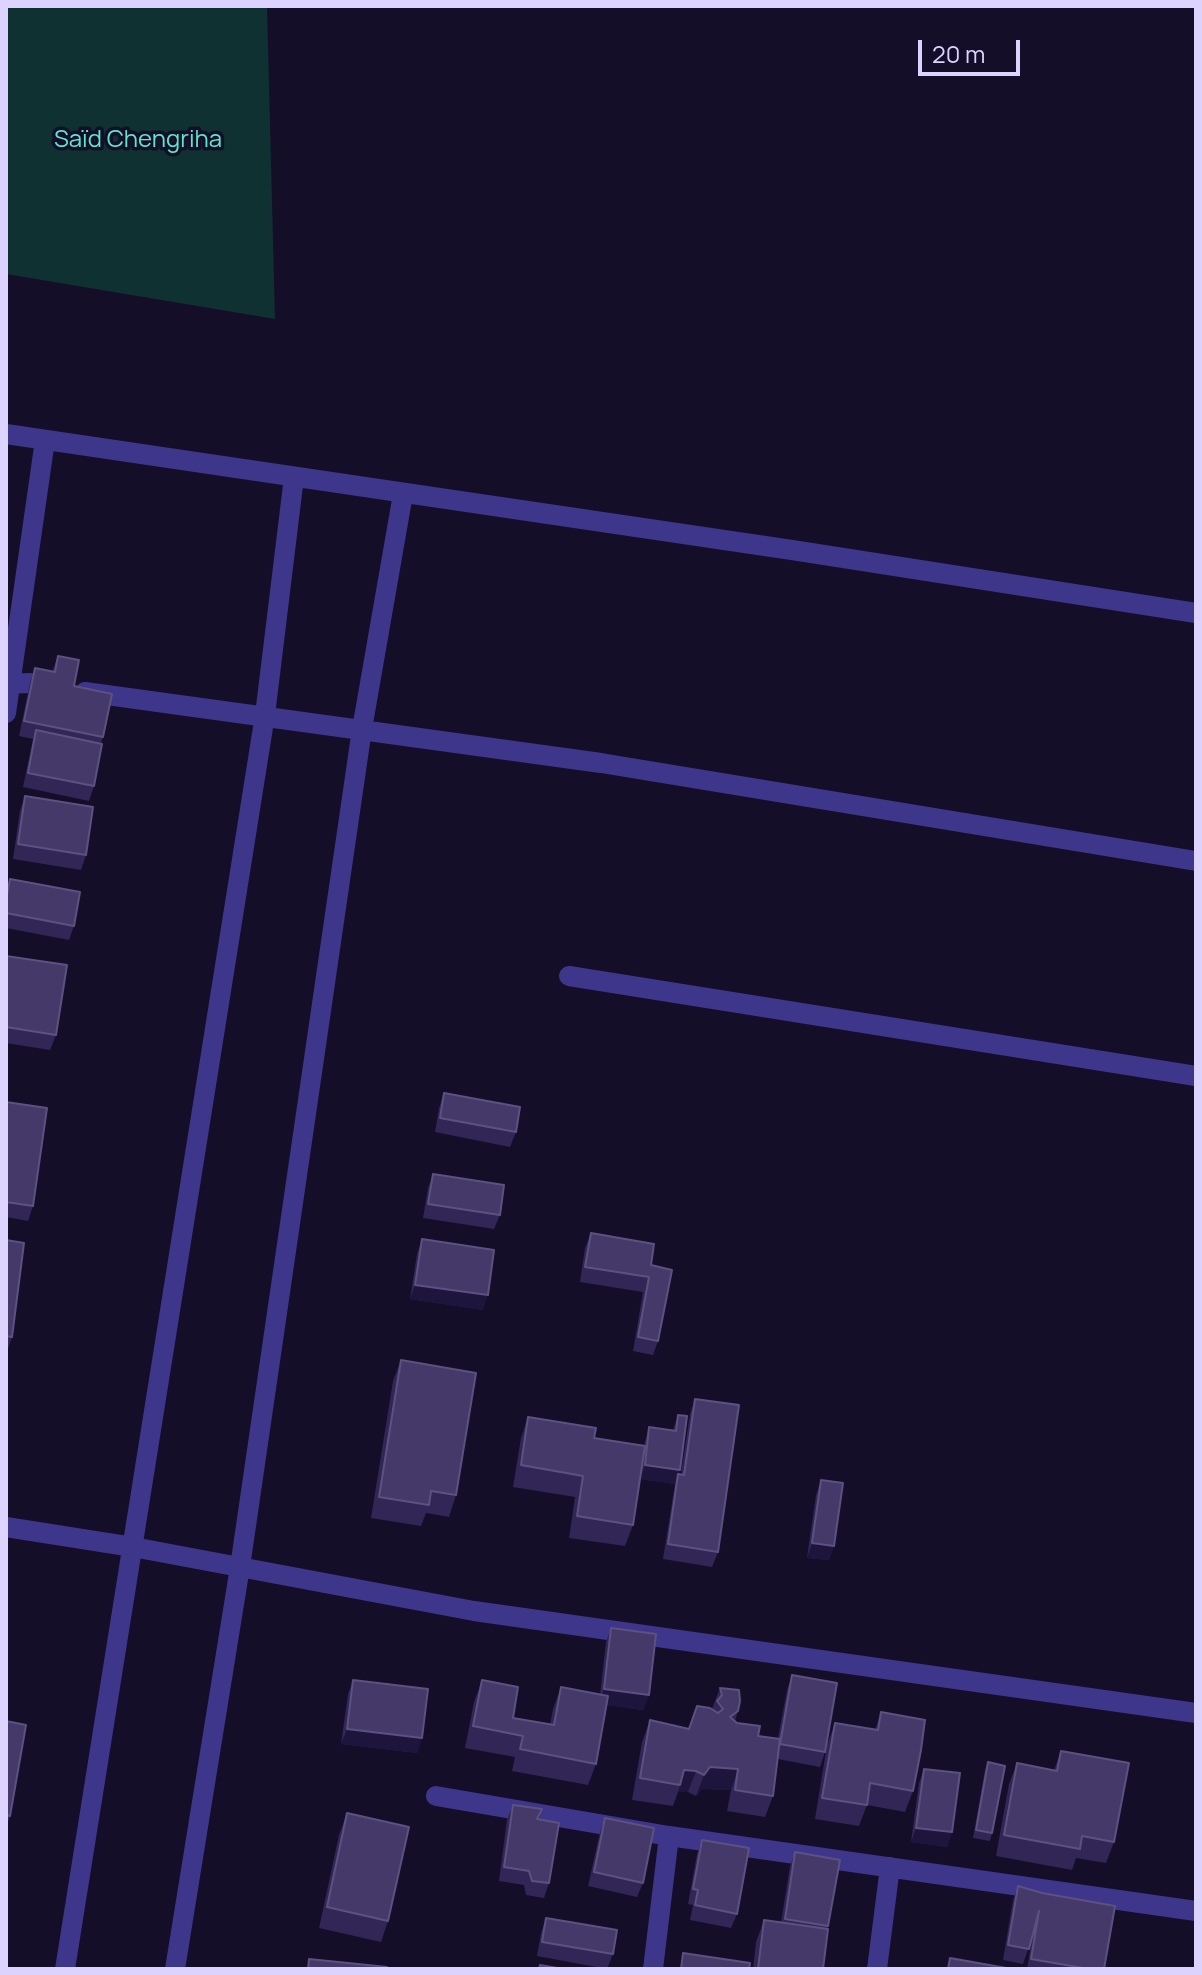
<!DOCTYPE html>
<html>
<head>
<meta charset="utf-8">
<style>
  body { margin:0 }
  #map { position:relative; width:1202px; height:1975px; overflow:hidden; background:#140e28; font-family:Manrope,sans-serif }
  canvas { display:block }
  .frame { position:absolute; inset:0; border:8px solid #dcd4ff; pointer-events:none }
  .scale { position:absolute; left:918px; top:40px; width:102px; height:36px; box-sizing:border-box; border:4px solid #dcd4ff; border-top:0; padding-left:10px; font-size:24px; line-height:28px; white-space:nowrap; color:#dcd4ff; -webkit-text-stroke:6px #140e28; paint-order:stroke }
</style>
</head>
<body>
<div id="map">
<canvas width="1202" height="1975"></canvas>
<div class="frame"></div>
<div class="scale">20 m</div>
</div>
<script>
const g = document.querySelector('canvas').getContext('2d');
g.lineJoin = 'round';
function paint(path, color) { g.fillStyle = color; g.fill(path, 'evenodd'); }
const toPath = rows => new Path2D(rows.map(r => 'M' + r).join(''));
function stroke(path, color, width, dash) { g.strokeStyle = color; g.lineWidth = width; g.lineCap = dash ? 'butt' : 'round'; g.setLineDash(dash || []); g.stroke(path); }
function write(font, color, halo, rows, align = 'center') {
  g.font = font + ' Manrope,sans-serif'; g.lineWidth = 7; g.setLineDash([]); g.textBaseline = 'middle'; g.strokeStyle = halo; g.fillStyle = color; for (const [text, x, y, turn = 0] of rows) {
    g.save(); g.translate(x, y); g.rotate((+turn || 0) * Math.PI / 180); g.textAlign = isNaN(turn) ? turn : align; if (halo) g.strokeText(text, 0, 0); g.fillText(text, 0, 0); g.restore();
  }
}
paint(toPath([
  [6,6,267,6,275,319,6,274]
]), '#103132');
stroke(toPath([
  [6,434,792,550,1196,613],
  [6,684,30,683,53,688],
  [85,692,601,763,1196,861],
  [6,713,45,440],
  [569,976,1196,1076],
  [6,1527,133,1547,474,1611,1196,1713],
  [436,1796,669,1836,1196,1911],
  [65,1969,265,715,294,477],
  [175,1969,240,1567,362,729,403,494],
  [653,1969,669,1836],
  [877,1969,890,1867]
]), '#3d368a', 20);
paint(toPath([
  [58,656,103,737,101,743,94,786,89,801,23,787,33,739,19,736,30,683,35,668,52,672],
  [25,796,86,855,81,870,13,859,20,811],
  [10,879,74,926,69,940,6,928,6,890],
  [6,956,56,1035,50,1050,6,1043],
  [444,1093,516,1132,510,1147,435,1132,439,1108],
  [6,1102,33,1206,28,1221,6,1217],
  [433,1174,500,1215,494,1229,423,1218,428,1188],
  [591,1233,651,1265,658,1341,653,1355,633,1351,643,1292,580,1282,585,1248],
  [422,1239,483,1310,410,1299,417,1254],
  [6,1240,12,1337,7,1352,6,1352],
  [401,1360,456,1495,449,1517,426,1513,421,1526,371,1518,393,1381],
  [695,1399,718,1552,712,1567,663,1559,675,1484,640,1479,633,1525,625,1546,569,1538,575,1497,513,1487,521,1438,528,1417,594,1438,644,1445,649,1427,673,1430,678,1415,679,1474,681,1474,690,1414],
  [821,1480,834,1546,829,1560,807,1558,816,1495],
  [611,1628,649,1695,643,1710,606,1705,596,1764,588,1785,512,1771,515,1757,465,1748,474,1702,482,1680,513,1718,550,1725,553,1709,561,1687,600,1695,606,1642],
  [792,1675,825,1752,820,1767,778,1759,773,1796,765,1817,727,1811,731,1790,702,1789,696,1796,688,1792,678,1792,673,1806,632,1800,642,1742,650,1720,689,1729,712,1709,720,1688,738,1711,735,1721,758,1736,778,1738,787,1690],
  [353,1680,422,1738,417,1753,341,1744,348,1694],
  [881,1712,913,1791,905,1812,867,1805,859,1826,815,1819,827,1745,835,1723,875,1730],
  [6,1721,10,1816,6,1828],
  [1061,1751,1114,1842,1106,1863,1076,1858,1072,1870,996,1856,1009,1784,1017,1763,1054,1770],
  [988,1762,992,1833,990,1841,973,1838,985,1770],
  [924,1769,952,1832,947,1847,911,1842,919,1783],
  [513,1805,542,1809,539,1819,549,1883,544,1898,526,1895,524,1885,499,1881,507,1819],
  [347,1813,388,1921,381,1942,319,1928,339,1835],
  [605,1818,643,1883,637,1897,588,1886,600,1832],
  [702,1840,737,1914,731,1928,690,1920,693,1905,688,1904,697,1854],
  [795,1852,828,1926,823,1969,753,1969,756,1942,764,1920,781,1923,790,1866],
  [1018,1886,1104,1969,1027,1969,1032,1938,1023,1964,1003,1960,1013,1900],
  [546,1918,613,1954,607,1969,537,1956,541,1933]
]), '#322657');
paint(toPath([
  [415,1285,488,1295,483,1310,410,1299],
  [645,1465,680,1470,675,1484,640,1479],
  [812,1543,834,1546,829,1560,807,1558],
  [604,1689,649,1695,643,1710,598,1704],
  [347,1729,422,1738,417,1753,341,1744],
  [710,1767,738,1769,731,1790,702,1789,696,1796,704,1775],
  [684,1770,696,1771,688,1792,678,1792],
  [916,1828,952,1832,947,1847,911,1842]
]), '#1e153c');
const building = toPath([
  [58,656,79,660,74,686,112,694,103,737,24,721,35,668,55,672,58,656],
  [36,730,102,744,94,786,28,773,36,730],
  [25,796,93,807,86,855,18,844,25,796],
  [10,879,80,892,74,926,6,913,6,901,10,879],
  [6,956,67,965,56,1035,6,1027,6,956],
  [444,1093,520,1107,516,1132,440,1118,444,1093],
  [6,1102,47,1108,33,1206,6,1202,6,1102],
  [433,1174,504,1185,500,1215,428,1204,433,1174],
  [591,1233,654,1244,651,1265,672,1270,658,1341,638,1337,649,1277,585,1267,591,1233],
  [422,1239,494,1250,488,1295,415,1285,422,1239],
  [6,1240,24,1243,12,1337,6,1336,6,1240],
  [401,1360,476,1373,456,1495,431,1491,429,1505,379,1497,401,1360],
  [695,1399,739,1405,718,1552,668,1544,678,1474,684,1475,695,1399],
  [678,1415,687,1416,680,1470,645,1465,649,1427,676,1431,678,1415],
  [528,1417,596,1428,594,1438,645,1446,633,1525,577,1516,583,1476,521,1465,528,1417],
  [821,1480,843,1483,834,1546,812,1543,821,1480],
  [611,1628,656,1634,649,1695,604,1689,611,1628],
  [792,1675,837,1683,825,1752,780,1744,792,1675],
  [353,1680,428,1689,422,1738,347,1729,353,1680],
  [482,1680,518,1687,513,1718,554,1725,561,1687,608,1696,596,1764,520,1749,523,1736,473,1726,482,1680],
  [720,1688,739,1690,740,1701,738,1711,730,1717,737,1723,760,1726,758,1736,780,1739,773,1796,735,1790,738,1769,710,1767,704,1775,696,1771,684,1770,680,1785,640,1778,650,1720,689,1729,697,1706,710,1708,718,1713,723,1709,717,1701,722,1695,720,1688],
  [881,1712,925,1720,921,1750,913,1791,870,1783,867,1805,822,1798,835,1723,878,1730,881,1712],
  [6,1721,26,1725,10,1816,6,1815,6,1721],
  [1061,1751,1129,1763,1114,1842,1082,1836,1080,1849,1004,1835,1017,1763,1057,1771,1061,1751],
  [988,1762,1005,1766,992,1833,976,1830,988,1762],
  [924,1769,960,1773,952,1832,916,1828,924,1769],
  [513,1805,542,1809,537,1819,559,1823,549,1883,532,1881,529,1871,504,1867,513,1805],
  [347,1813,409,1827,388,1921,327,1907,347,1813],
  [605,1818,654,1828,643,1883,594,1872,605,1818],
  [702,1840,749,1848,737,1914,695,1905,698,1890,693,1889,702,1840],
  [795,1852,840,1860,828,1926,785,1919,795,1852],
  [1018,1886,1042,1893,1115,1906,1104,1969,1089,1969,1031,1959,1039,1911,1029,1949,1008,1945,1018,1886],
  [546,1918,617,1930,613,1954,542,1942,546,1918],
  [764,1920,828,1929,823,1969,758,1969,764,1920],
  [683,1953,750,1963,749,1969,681,1969,683,1953],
  [950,1958,1012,1969,948,1969,950,1958],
  [309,1959,387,1967,387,1969,308,1969,309,1959],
  [540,1965,563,1969,539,1969,540,1965]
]);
paint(building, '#443969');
stroke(building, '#5c5180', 2);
write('24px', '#58e8cc', '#140e28', [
  ["Saïd Chengriha",138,140]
]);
</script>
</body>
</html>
